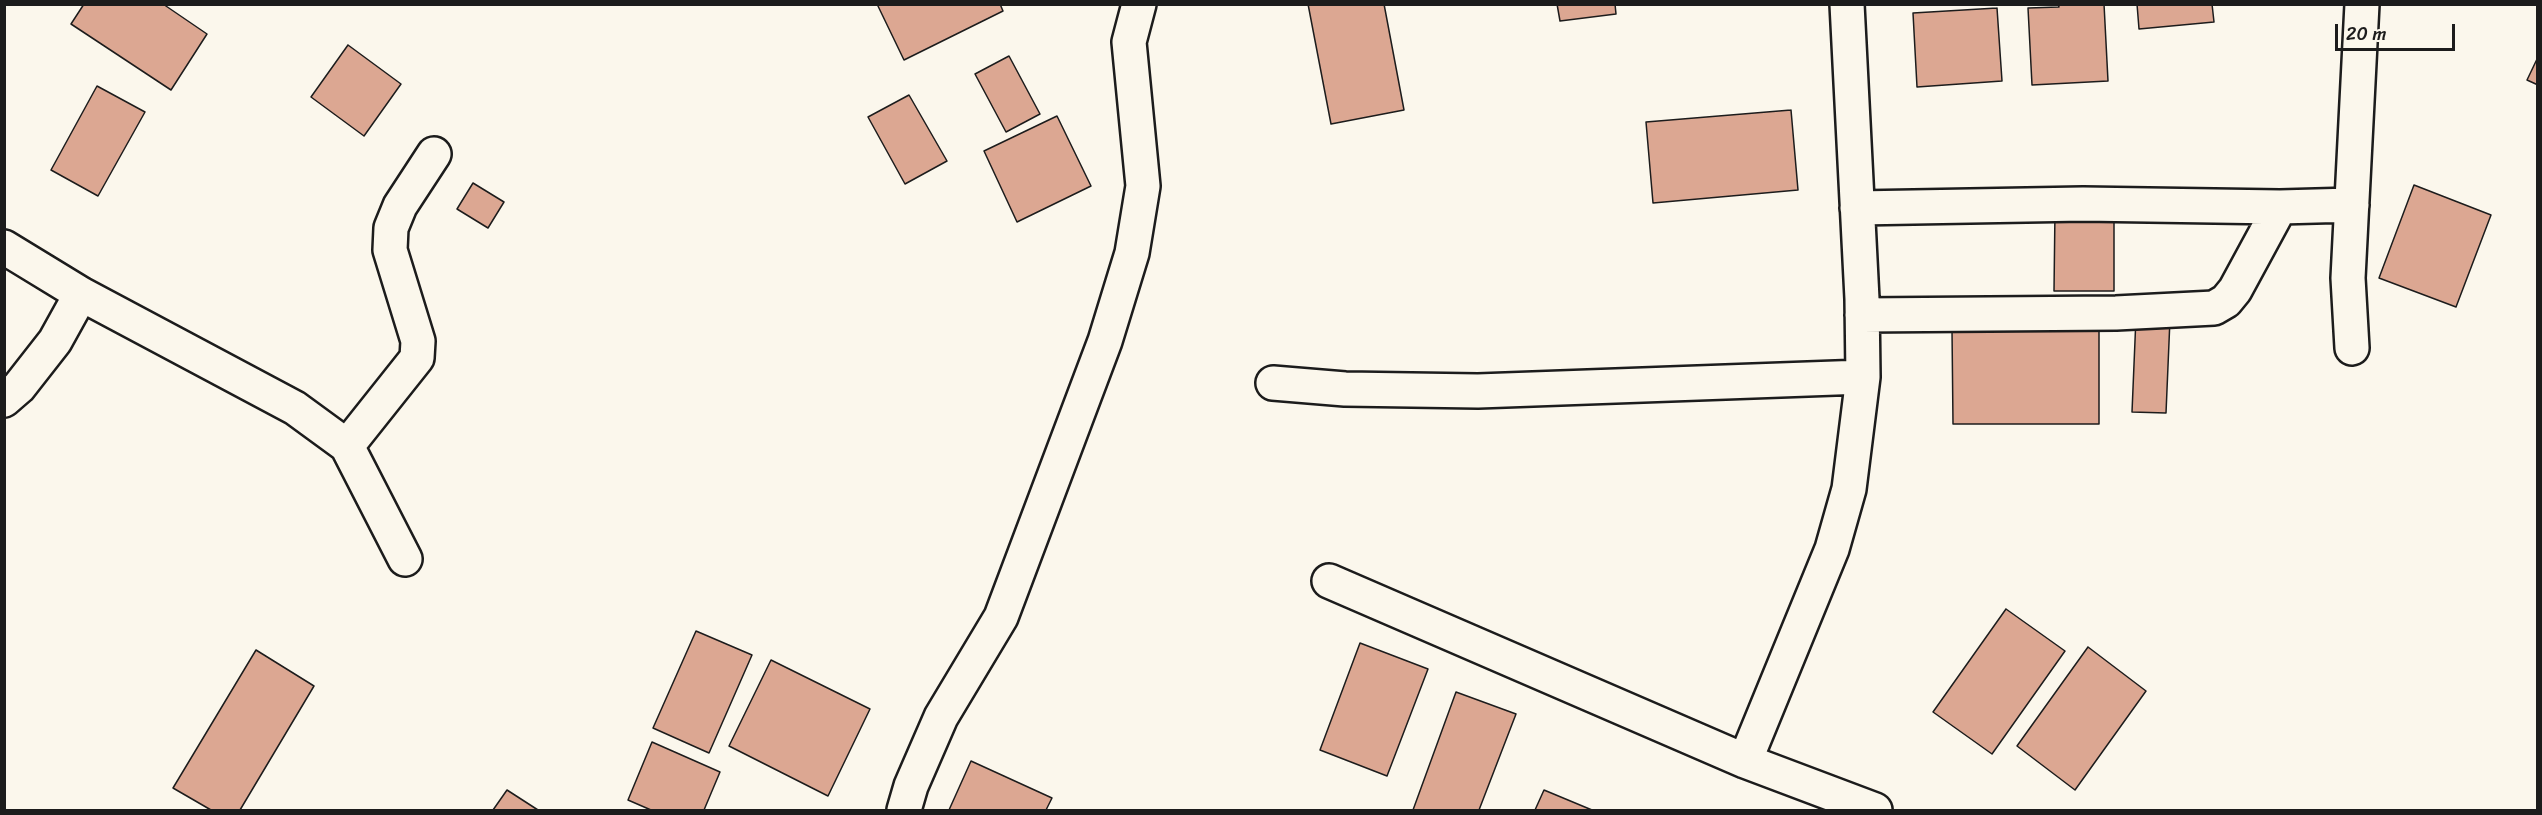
<!DOCTYPE html>
<html>
<head>
<meta charset="utf-8">
<style>
  body { margin:0 }
  #map { position:relative; width:2542px; height:815px; overflow:hidden; background:#fbf7ec; font-family:Sriracha,sans-serif }
  canvas { display:block }
  .frame { position:absolute; inset:0; border:6px solid #1c1c1c; pointer-events:none }
  .scale { position:absolute; left:2335px; top:24px; width:120px; height:27px; box-sizing:border-box; border:3px solid #1c1c1c; border-top:0; padding-left:8px; font-size:18px; line-height:21px; white-space:nowrap; color:#1c1c1c; -webkit-text-stroke:4px #fbf7ec; paint-order:stroke }
</style>
</head>
<body>
<div id="map">
<canvas width="2542" height="815"></canvas>
<div class="frame"></div>
<div class="scale">20 m</div>
</div>
<script>
const g = document.querySelector('canvas').getContext('2d');
g.lineJoin = 'round';
function paint(path, color) { g.fillStyle = color; g.fill(path, 'evenodd'); }
const toPath = rows => new Path2D(rows.map(r => 'M' + r).join(''));
function stroke(path, color, width, dash) { g.strokeStyle = color; g.lineWidth = width; g.lineCap = dash ? 'butt' : 'round'; g.setLineDash(dash || []); g.stroke(path); }
const building = toPath([
  [84,4,163,4,207,34,171,90,71,24,84,4],
  [877,4,1000,4,1003,11,904,60,877,4],
  [1308,4,1384,4,1404,110,1331,124,1308,4],
  [1557,4,1615,4,1616,14,1560,21,1557,4],
  [2058,4,2104,4,2108,81,2032,85,2028,8,2059,7,2058,4],
  [2137,4,2212,4,2214,22,2139,29,2137,4],
  [1997,8,2002,81,1917,87,1913,13,1997,8],
  [348,45,401,84,364,136,311,97,348,45],
  [1009,56,1040,114,1006,132,975,74,1009,56],
  [2538,57,2538,85,2527,80,2538,57],
  [97,86,145,112,98,196,51,170,97,86],
  [909,95,947,161,905,184,868,117,909,95],
  [1791,110,1798,190,1653,203,1646,122,1791,110],
  [1057,116,1091,186,1017,222,984,151,1057,116],
  [473,183,504,202,488,228,457,209,473,183],
  [2414,185,2491,215,2456,307,2379,278,2414,185],
  [2055,210,2114,212,2114,291,2054,291,2055,210],
  [2136,317,2170,319,2166,413,2132,412,2136,317],
  [2099,329,2099,424,1953,424,1952,330,2099,329],
  [2006,609,2065,651,1992,754,1933,712,2006,609],
  [696,631,752,655,709,753,653,728,696,631],
  [1360,643,1428,669,1387,776,1320,750,1360,643],
  [2088,647,2146,691,2075,790,2017,746,2088,647],
  [256,650,314,686,240,810,211,810,173,788,256,650],
  [771,660,870,709,828,796,729,746,771,660],
  [1456,692,1516,714,1479,810,1413,810,1456,692],
  [652,742,720,772,704,810,651,810,628,800,652,742],
  [971,761,1052,798,1046,810,949,810,971,761],
  [507,790,538,810,493,810,507,790],
  [1544,790,1592,810,1535,810,1544,790]
]);
paint(building, '#dca792');
stroke(building, '#1c1c1c', 1.5);
const street = toPath([
  [1857,208,2083,204,2280,207,2352,205],
  [4,247,81,294,295,408,347,446,405,559],
  [1862,315,2116,313,2214,308,2226,301,2235,290,2280,207],
  [2352,348,2348,278,2362,4],
  [1273,383,1345,389,1478,391,1863,377],
  [4,400,19,387,55,341,81,294],
  [347,446,417,358,418,341,390,250,391,228,400,206,434,154],
  [1329,581,1745,761,1875,810],
  [1745,761,1832,549,1849,489,1863,377,1862,299,1847,4],
  [904,810,911,786,941,717,1001,617,1105,341,1132,253,1143,186,1129,42,1139,4]
]);
stroke(street, '#1c1c1c', 38);
stroke(street, '#fbf7ec', 33);
</script>
</body>
</html>
